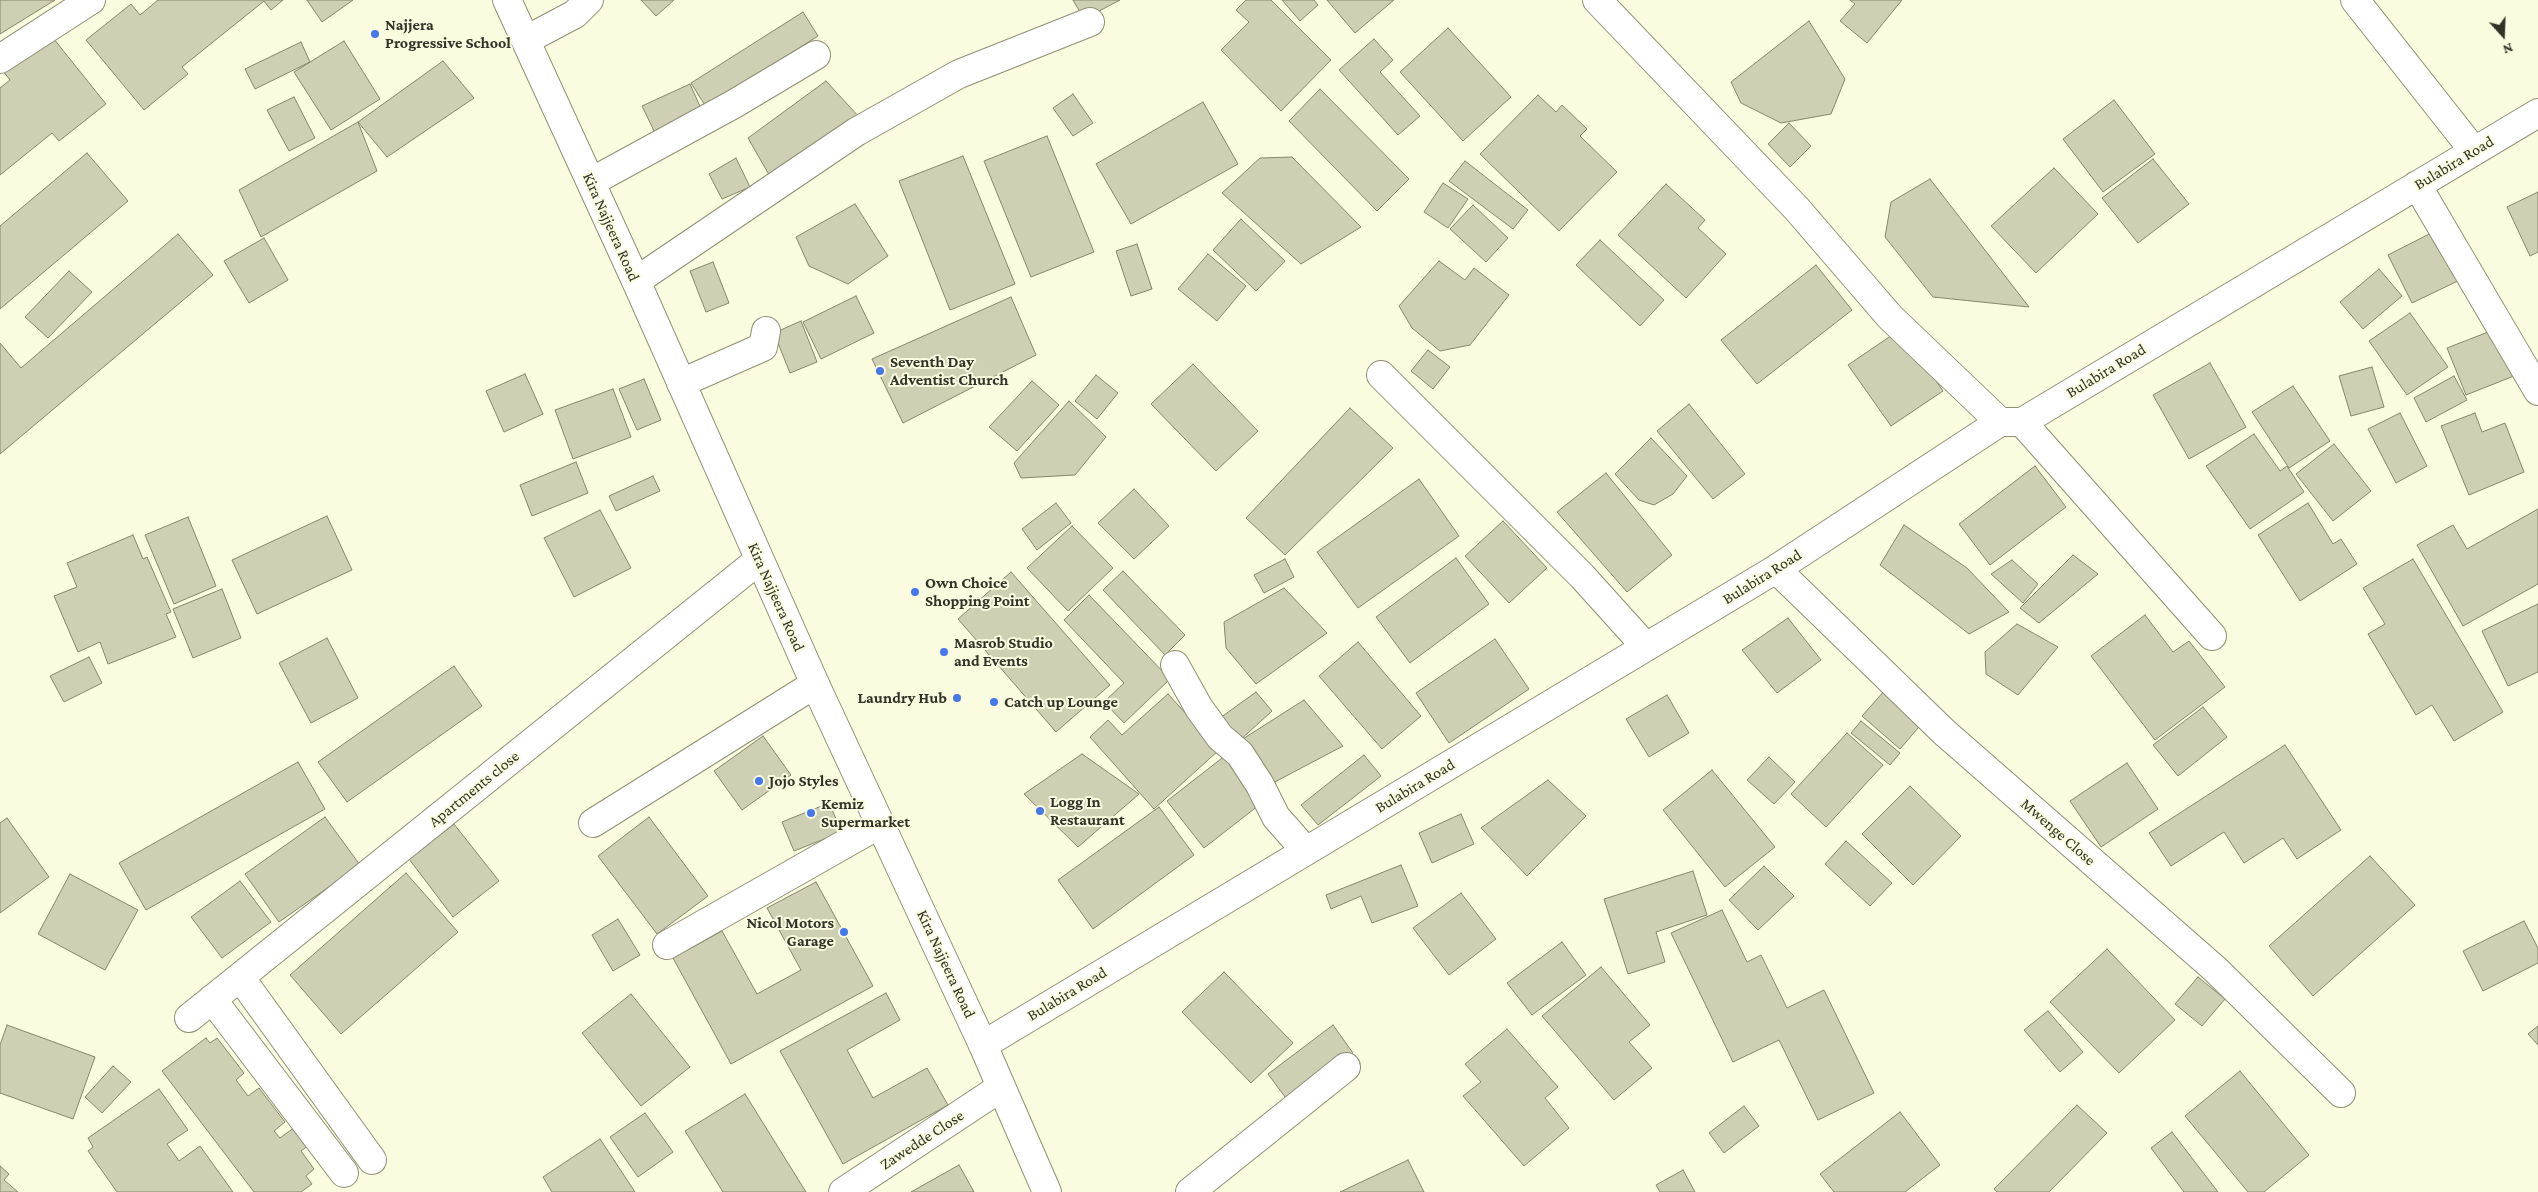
<!DOCTYPE html>
<html>
<head>
<meta charset="utf-8">
<style>
  body { margin:0 }
  #map { position:relative; width:2538px; height:1192px; overflow:hidden; background:#fbfbdf; font-family:"Crimson Pro",serif }
  canvas { display:block }
  .north { position:absolute; left:2478px; top:10px; width:50px; height:50px; -webkit-text-stroke:4px #fbfbdf; paint-order:stroke; rotate:160deg; font-size:14px; font-weight:700; line-height:20px; text-align:center; color:#323227 }
  .north::after { content:''; display:block; margin:auto; width:18px; height:22px; background:#323227; clip-path:polygon(50% 0,100% 100%,50% 72%,0 100%) }
</style>
</head>
<body>
<div id="map">
<canvas width="2538" height="1192"></canvas>
<div class="north">N</div>
</div>
<script>
const g = document.querySelector('canvas').getContext('2d');
g.lineJoin = 'round';
function paint(path, color) { g.fillStyle = color; g.fill(path, 'evenodd'); }
const toPath = rows => new Path2D(rows.map(r => 'M' + r).join(''));
function stroke(path, color, width, dash) { g.strokeStyle = color; g.lineWidth = width; g.lineCap = dash ? 'butt' : 'round'; g.setLineDash(dash || []); g.stroke(path); }
function write(font, color, halo, rows, align = 'center') {
  g.font = font + ' "Crimson Pro",serif'; g.lineWidth = 4; g.setLineDash([]); g.textBaseline = 'middle'; g.strokeStyle = halo; g.fillStyle = color; for (const [text, x, y, turn = 0] of rows) {
    g.save(); g.translate(x, y); g.rotate((+turn || 0) * Math.PI / 180); g.textAlign = isNaN(turn) ? turn : align; if (halo) g.strokeText(text, 0, 0); g.fillText(text, 0, 0); g.restore();
  }
}
const building = toPath([
  [0,0,55,0,0,34,0,0],
  [158,0,283,0,271,10,264,1,182,67,188,74,144,110,86,40,131,4,140,15,158,0],
  [307,0,353,0,322,22,307,0],
  [641,0,674,0,656,16,641,0],
  [1073,0,1120,0,1084,19,1073,0],
  [1246,0,1271,0,1331,60,1281,111,1221,50,1249,22,1236,10,1246,0],
  [1282,0,1314,0,1318,5,1300,21,1282,0],
  [1327,0,1394,0,1355,33,1327,0],
  [1850,0,1902,0,1867,43,1840,21,1855,4,1850,0],
  [803,12,818,36,706,107,691,83,803,12],
  [1809,21,1845,79,1831,114,1781,123,1741,103,1731,82,1809,21],
  [1448,28,1511,97,1463,141,1400,72,1448,28],
  [49,33,106,104,59,141,52,133,0,175,0,88,10,80,3,71,49,33],
  [1374,39,1393,60,1380,72,1420,116,1398,135,1339,70,1374,39],
  [344,41,380,99,331,130,294,72,344,41],
  [301,42,310,62,255,89,245,69,301,42],
  [443,61,474,98,387,157,358,122,443,61],
  [826,81,861,119,772,180,748,138,826,81],
  [690,84,703,113,656,135,642,106,690,84],
  [1320,89,1409,179,1377,211,1289,121,1320,89],
  [1073,94,1093,123,1073,136,1053,108,1073,94],
  [1538,95,1556,112,1562,105,1587,129,1580,136,1617,172,1559,231,1480,154,1538,95],
  [294,97,315,138,289,151,267,110,294,97],
  [2114,100,2155,154,2103,192,2063,139,2114,100],
  [1203,102,1238,164,1131,224,1096,164,1203,102],
  [358,122,377,171,261,237,239,190,358,122],
  [1789,123,1811,146,1790,167,1768,144,1789,123],
  [1047,136,1094,252,1031,277,984,161,1047,136],
  [87,153,128,201,0,309,0,226,87,153],
  [963,156,1015,284,950,310,899,181,963,156],
  [1292,157,1361,227,1301,264,1222,193,1260,158,1292,157],
  [736,158,750,187,722,199,709,174,736,158],
  [2153,159,2189,204,2138,243,2102,198,2153,159],
  [1465,161,1528,210,1513,229,1449,181,1465,161],
  [2054,168,2098,214,2036,273,1991,226,2054,168],
  [1930,179,2029,307,1933,297,1885,237,1891,202,1930,179],
  [1443,183,1468,199,1448,228,1424,212,1443,183],
  [1666,184,1705,220,1698,228,1726,254,1686,298,1618,235,1666,184],
  [2538,192,2538,252,2530,256,2507,207,2538,192],
  [855,204,888,256,848,284,809,266,796,237,855,204],
  [1473,205,1508,238,1486,262,1450,229,1473,205],
  [1241,219,1285,261,1256,291,1213,250,1241,219],
  [2439,229,2464,278,2412,303,2388,255,2439,229],
  [178,234,213,275,0,454,0,343,21,368,178,234],
  [264,238,288,280,249,303,224,261,264,238],
  [1600,240,1664,300,1640,326,1576,265,1600,240],
  [1137,244,1152,289,1131,296,1116,251,1137,244],
  [1208,254,1246,286,1217,321,1178,289,1208,254],
  [1439,261,1465,280,1474,268,1509,295,1470,345,1440,351,1412,328,1399,306,1439,261],
  [713,262,729,303,706,312,690,271,713,262],
  [1816,265,1852,310,1757,384,1721,340,1816,265],
  [2379,269,2402,296,2363,329,2340,302,2379,269],
  [69,271,92,292,48,338,25,317,69,271],
  [856,296,874,333,821,359,803,322,856,296],
  [1011,297,1036,355,903,423,872,359,1011,297],
  [2410,313,2448,367,2407,395,2369,341,2410,313],
  [801,321,817,362,790,373,774,333,801,321],
  [2501,327,2519,374,2466,395,2447,348,2501,327],
  [1901,329,1943,391,1891,426,1848,365,1901,329],
  [1428,350,1450,367,1433,389,1411,371,1428,350],
  [2210,363,2246,427,2189,459,2153,395,2210,363],
  [1193,364,1258,431,1216,471,1151,404,1193,364],
  [2372,367,2384,407,2351,416,2339,376,2372,367],
  [525,374,543,414,504,432,486,391,525,374],
  [1096,375,1118,393,1097,419,1075,401,1096,375],
  [2454,376,2467,400,2426,422,2414,398,2454,376],
  [644,379,661,420,637,430,619,389,644,379],
  [1032,381,1059,405,1017,451,989,427,1032,381],
  [2293,386,2330,441,2289,468,2252,412,2293,386],
  [613,389,631,437,573,459,555,410,613,389],
  [1069,401,1106,437,1075,475,1021,478,1014,463,1069,401],
  [1689,404,1745,474,1713,499,1657,431,1689,404],
  [1350,408,1393,448,1285,555,1246,518,1350,408],
  [2400,413,2427,466,2396,483,2368,429,2400,413],
  [2475,413,2482,432,2505,423,2524,472,2469,495,2441,426,2475,413],
  [2254,434,2280,471,2287,466,2304,492,2250,529,2206,466,2254,434],
  [1651,438,1687,476,1673,494,1654,505,1639,500,1615,474,1651,438],
  [2334,444,2371,491,2333,521,2296,474,2334,444],
  [576,462,588,493,532,516,520,485,576,462],
  [2035,466,2066,507,1990,565,1959,524,2035,466],
  [1606,473,1672,555,1627,592,1557,512,1606,473],
  [653,476,660,491,616,511,609,496,653,476],
  [1419,479,1459,536,1358,608,1317,552,1419,479],
  [1134,489,1169,526,1134,559,1098,523,1134,489],
  [1056,503,1071,523,1037,550,1022,529,1056,503],
  [2308,503,2333,544,2341,539,2357,564,2300,601,2258,535,2308,503],
  [2538,509,2538,584,2463,626,2417,545,2453,525,2467,549,2538,509],
  [600,510,631,568,574,597,544,538,600,510],
  [327,516,352,570,257,614,232,560,327,516],
  [188,517,216,586,174,604,145,535,188,517],
  [1503,521,1547,568,1509,603,1465,556,1503,521],
  [1904,525,1967,568,2009,612,1969,634,1880,565,1904,525],
  [1072,526,1113,568,1068,611,1027,568,1072,526],
  [133,535,143,559,147,557,171,612,166,614,176,637,108,664,100,642,78,652,54,596,77,587,67,563,133,535],
  [2073,555,2098,574,2039,623,2020,608,2073,555],
  [1456,558,1489,604,1410,663,1376,617,1456,558],
  [1285,559,1294,577,1264,593,1254,575,1285,559],
  [2413,559,2503,712,2454,741,2432,705,2416,715,2368,634,2385,624,2363,588,2413,559],
  [2012,560,2038,584,2023,603,1991,574,2012,560],
  [1123,571,1185,635,1165,655,1103,590,1123,571],
  [1011,572,1110,685,1056,732,958,619,1011,572],
  [1284,588,1327,633,1256,684,1226,648,1224,622,1284,588],
  [222,589,241,638,193,658,173,609,222,589],
  [1089,595,1170,679,1124,723,1104,702,1124,683,1064,620,1089,595],
  [2538,604,2538,672,2508,686,2482,631,2538,604],
  [2145,615,2173,652,2189,641,2225,687,2155,740,2091,656,2145,615],
  [1788,618,1821,660,1777,693,1742,650,1788,618],
  [2017,624,2058,647,2018,695,1986,674,1985,652,2017,624],
  [327,638,358,698,311,723,279,663,327,638],
  [1495,639,1529,689,1449,743,1416,693,1495,639],
  [1358,642,1421,716,1382,749,1319,676,1358,642],
  [89,657,102,683,64,702,50,676,89,657],
  [454,666,482,706,347,802,318,762,454,666],
  [1893,681,1930,714,1900,749,1862,716,1893,681],
  [1256,692,1272,711,1238,742,1220,718,1256,692],
  [1168,694,1219,750,1154,809,1090,737,1108,720,1122,735,1168,694],
  [1667,695,1689,733,1649,757,1626,719,1667,695],
  [1304,700,1343,746,1269,785,1238,742,1304,700],
  [2203,707,2227,737,2178,776,2153,745,2203,707],
  [1861,721,1900,753,1890,765,1851,733,1861,721],
  [1847,733,1883,765,1826,827,1791,794,1847,733],
  [763,736,791,775,742,810,714,771,763,736],
  [2285,745,2341,830,2297,859,2283,838,2244,863,2224,832,2171,866,2149,833,2285,745],
  [1082,754,1139,794,1078,847,1024,794,1082,754],
  [1226,755,1263,802,1204,848,1167,801,1226,755],
  [1364,755,1381,776,1318,825,1301,805,1364,755],
  [1769,757,1795,782,1774,804,1747,780,1769,757],
  [298,762,325,809,146,910,119,863,298,762],
  [2127,763,2158,809,2101,847,2070,801,2127,763],
  [1712,770,1775,847,1725,887,1663,810,1712,770],
  [1548,780,1586,816,1527,876,1481,828,1548,780],
  [1910,786,1961,836,1913,885,1862,834,1910,786],
  [829,803,842,832,794,851,782,822,829,803],
  [1159,807,1194,855,1093,929,1058,880,1159,807],
  [1461,814,1474,844,1432,863,1419,833,1461,814],
  [325,817,360,865,279,922,245,874,325,817],
  [649,817,708,896,657,934,598,856,649,817],
  [7,818,49,877,0,913,0,823,7,818],
  [454,824,499,881,453,917,409,859,454,824],
  [1846,841,1892,883,1870,906,1825,864,1846,841],
  [2370,856,2415,905,2313,996,2269,946,2370,856],
  [1401,865,1418,906,1372,923,1361,896,1331,909,1326,895,1401,865],
  [1764,866,1794,896,1758,930,1729,900,1764,866],
  [1693,871,1707,915,1656,932,1665,962,1628,974,1604,899,1693,871],
  [406,873,458,932,341,1034,290,975,406,873],
  [70,874,138,910,105,970,38,934,70,874],
  [240,881,271,922,222,958,191,917,240,881],
  [816,882,873,986,731,1064,673,958,722,931,757,994,801,970,767,908,816,882],
  [1461,893,1496,939,1449,975,1413,928,1461,893],
  [1722,910,1747,962,1761,955,1787,1008,1824,990,1874,1093,1818,1120,1779,1040,1733,1062,1671,933,1722,910],
  [618,919,640,955,613,971,592,935,618,919],
  [2524,921,2538,948,2538,963,2483,991,2463,951,2524,921],
  [1562,942,1586,975,1532,1015,1507,983,1562,942],
  [2107,949,2175,1020,2119,1073,2050,1002,2107,949],
  [1601,967,1650,1025,1629,1042,1652,1068,1614,1100,1542,1016,1601,967],
  [1224,972,1293,1043,1251,1083,1182,1012,1224,972],
  [2198,977,2225,999,2202,1026,2175,1004,2198,977],
  [886,993,900,1020,847,1050,873,1098,927,1068,948,1105,843,1164,780,1051,886,993],
  [631,994,690,1067,641,1106,582,1033,631,994],
  [2048,1011,2083,1052,2060,1072,2024,1030,2048,1011],
  [7,1025,95,1057,73,1119,0,1093,0,1045,7,1025],
  [1333,1025,1353,1053,1288,1101,1268,1074,1333,1025],
  [2538,1026,2538,1045,2528,1034,2538,1026],
  [1507,1029,1558,1087,1545,1098,1569,1128,1524,1166,1463,1096,1481,1082,1465,1064,1507,1029],
  [206,1038,210,1043,217,1038,244,1073,236,1080,248,1096,259,1088,285,1122,274,1131,280,1138,295,1127,309,1145,301,1151,314,1169,306,1176,312,1184,301,1192,254,1192,162,1071,206,1038],
  [113,1066,131,1082,102,1113,85,1097,113,1066],
  [2240,1071,2309,1155,2264,1192,2248,1192,2185,1116,2240,1071],
  [159,1089,188,1130,167,1144,179,1161,200,1146,233,1192,117,1192,88,1151,93,1147,88,1138,159,1089],
  [745,1094,806,1192,723,1192,685,1131,745,1094],
  [2077,1105,2107,1133,2049,1192,1997,1192,1994,1189,2077,1105],
  [1744,1106,1759,1126,1724,1153,1709,1133,1744,1106],
  [1900,1112,1940,1165,1905,1192,1834,1192,1820,1174,1900,1112],
  [645,1113,673,1152,638,1177,610,1137,645,1113],
  [2172,1132,2218,1192,2184,1192,2151,1148,2172,1132],
  [600,1139,635,1192,552,1192,543,1177,600,1139],
  [1408,1160,1424,1192,1340,1192,1408,1160],
  [959,1165,974,1192,911,1192,959,1165],
  [0,1166,9,1174,4,1180,18,1192,0,1192,0,1166],
  [1683,1170,1695,1192,1660,1192,1656,1185,1683,1170]
]);
paint(building, '#cfcfb4');
stroke(building, '#86866c', 1);
const minor = toPath([
  [1597,0,1797,209,1890,317,2000,422],
  [2355,0,2474,151],
  [526,40,575,14,589,0],
  [0,59,91,0],
  [591,182,734,104,816,55],
  [2417,185,2538,391],
  [636,281,856,132,959,74,1090,22],
  [1381,375,1582,576,1646,647],
  [681,383,763,347,766,331],
  [2022,422,2212,636],
  [1776,569,1944,732,2215,969,2341,1093],
  [1175,665,1199,708,1220,737,1240,754,1260,785,1276,817,1306,851],
  [593,823,815,684],
  [667,945,880,824],
  [240,977,372,1160],
  [212,999,344,1173],
  [189,1018,759,560],
  [983,1045,1776,569,2000,422,2022,422,2538,113],
  [843,1192,1000,1088],
  [1190,1192,1346,1067]
]);
const major = toPath([
  [507,0,636,281,815,684,983,1045,1047,1192]
]);
stroke(minor, '#8f8f75', 30);
stroke(major, '#8f8f75', 30);
stroke(minor, '#fff', 28);
stroke(major, '#fff', 28);
for (const [x, y, r, color] of [
  [375,34,5,"#4578e9"],
  [880,371,5,"#4578e9"],
  [915,592,5,"#4578e9"],
  [944,652,5,"#4578e9"],
  [957,698,5,"#4578e9"],
  [994,702,5,"#4578e9"],
  [759,781,5,"#4578e9"],
  [1040,811,5,"#4578e9"],
  [811,813,5,"#4578e9"],
  [844,932,5,"#4578e9"]
]) { const dot = new Path2D(); dot.arc(x, y, r, 0, 2 * Math.PI); g.fillStyle = color; g.fill(dot); stroke(dot, '#fbfbdf', 2); }
write('bold 16px', '#323227', '#fbfbdf', [
  ["Najjera",385,25],
  ["Progressive School",385,43],
  ["Seventh Day",890,362],
  ["Adventist Church",890,380],
  ["Own Choice",925,583],
  ["Shopping Point",925,601],
  ["Masrob Studio",954,643],
  ["and Events",954,661],
  ["Laundry Hub",947,698,"right"],
  ["Catch up Lounge",1004,702],
  ["Jojo Styles",769,781],
  ["Logg In",1050,802],
  ["Restaurant",1050,820],
  ["Kemiz",821,804],
  ["Supermarket",821,822],
  ["Nicol Motors",834,923,"right"],
  ["Garage",834,941,"right"]
], 'left');
write('16px', '#323227', '#fbfbdf', [
  ["Bulabira Road",2454,163,-31],
  ["Kira Najjeera Road",611,227,66],
  ["Bulabira Road",2106,371,-31],
  ["Bulabira Road",1762,577,-32],
  ["Kira Najjeera Road",776,597,66],
  ["Bulabira Road",1415,786,-31],
  ["Apartments close",474,789,-39],
  ["Mwenge Close",2058,832,41],
  ["Kira Najjeera Road",946,964,65],
  ["Bulabira Road",1067,994,-31],
  ["Zawedde Close",922,1140,-33]
]);
</script>
</body>
</html>
